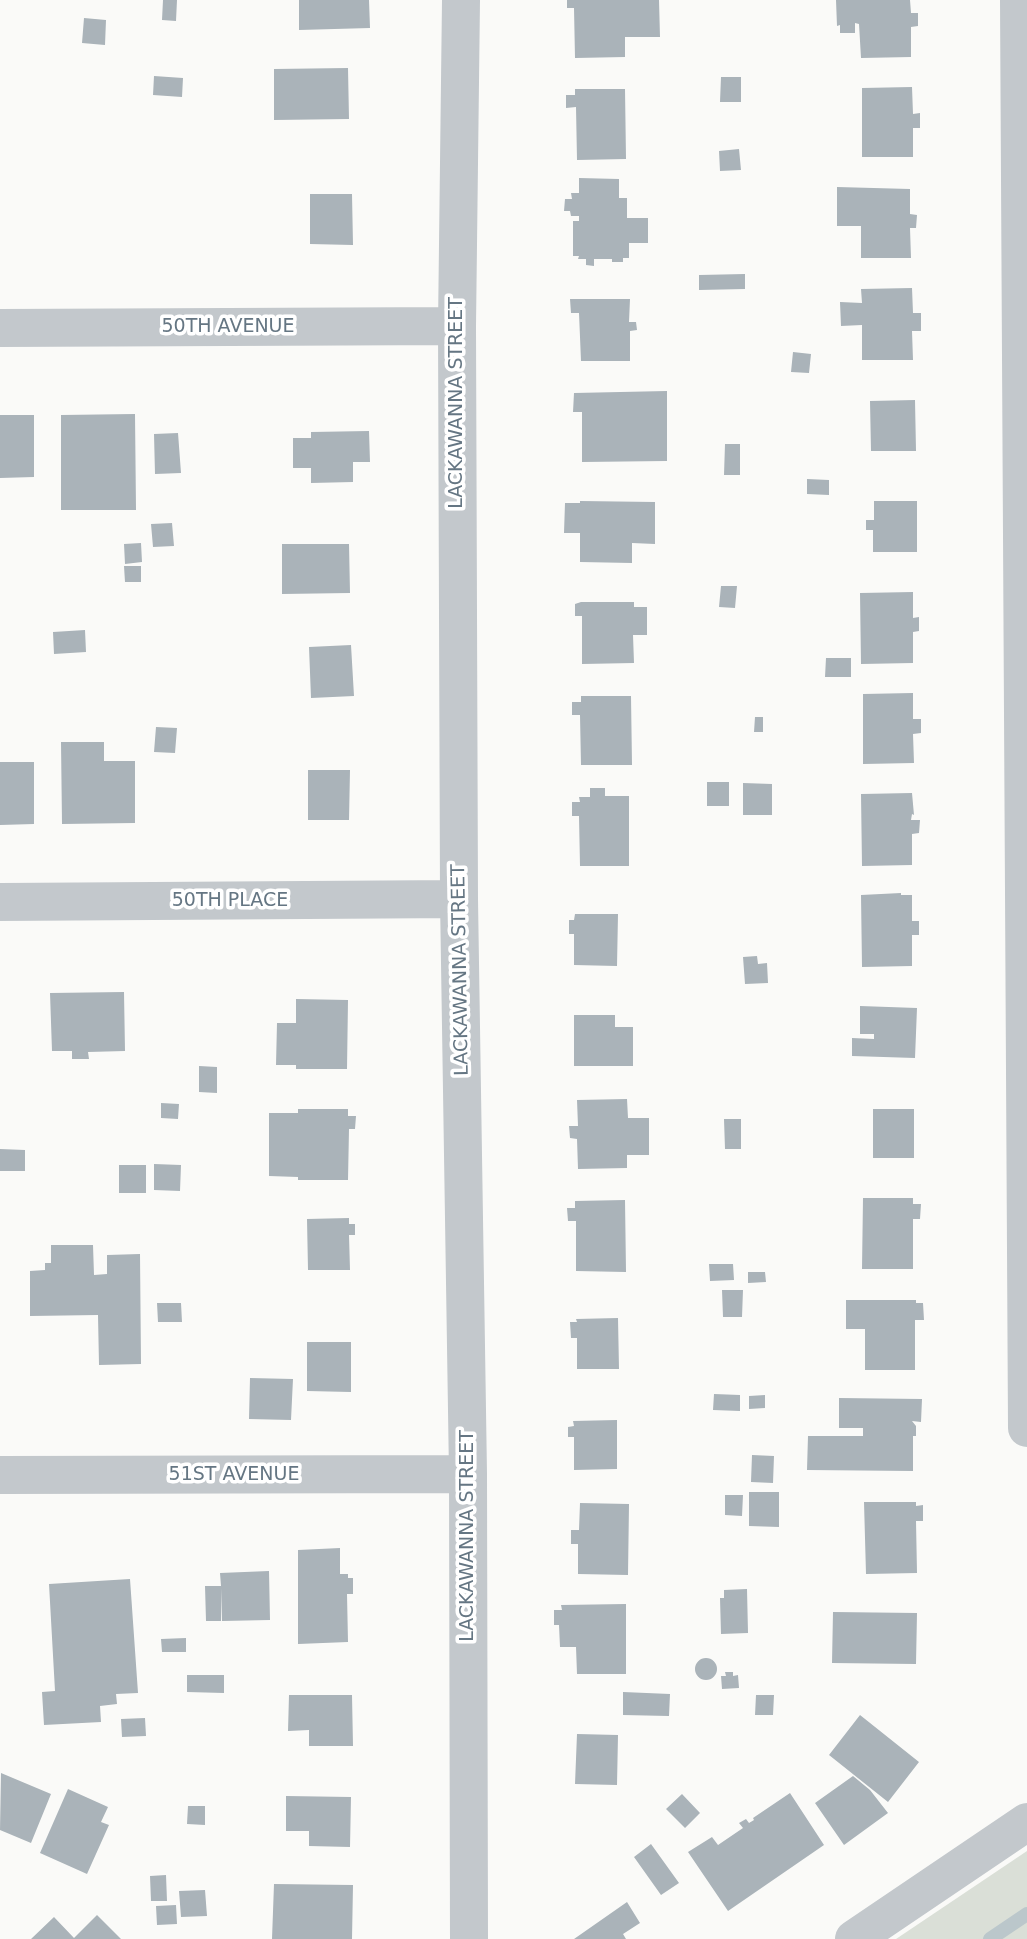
<!DOCTYPE html>
<html>
<head>
<meta charset="utf-8">
<style>
  body { margin:0 }
  canvas { display:block; background:#fafaf8 }
</style>
</head>
<body>
<canvas width="1027" height="1939"></canvas>
<script>
const g = document.querySelector('canvas').getContext('2d');
g.lineJoin = 'round';
function paint(path, color) { g.fillStyle = color; g.fill(path, 'evenodd'); }
const toPath = rows => new Path2D(rows.map(r => 'M' + r).join(''));
function stroke(path, color, width, dash) { g.strokeStyle = color; g.lineWidth = width; g.lineCap = dash ? 'butt' : 'round'; g.setLineDash(dash || []); g.stroke(path); }
function write(font, color, halo, rows, align = 'center') {
  g.font = font + ' "DejaVu Sans",sans-serif'; g.lineWidth = 7; g.setLineDash([]); g.textBaseline = 'middle'; g.strokeStyle = halo; g.fillStyle = color; for (const [text, x, y, turn = 0] of rows) {
    g.save(); g.translate(x, y); g.rotate((+turn || 0) * Math.PI / 180); g.textAlign = isNaN(turn) ? turn : align; if (halo) g.strokeText(text, 0, 0); g.fillText(text, 0, 0); g.restore();
  }
}
paint(toPath([
  [1027,1851,1027,1939,896,1939]
]), '#dadfd7');
stroke(toPath([
  [990,1939,1027,1914]
]), '#bbc7cb', 14);
paint(toPath([
  [163,0,177,0,176,21,162,20],
  [299,0,369,0,370,28,299,30],
  [567,0,659,0,660,37,625,37,625,57,575,58,574,8,567,8],
  [836,0,910,0,911,13,918,13,918,26,911,27,911,57,861,58,859,24,855,23,855,33,840,33,840,25,837,26],
  [84,18,106,20,105,45,82,43],
  [348,68,349,119,274,120,274,69],
  [154,76,183,78,182,97,153,95],
  [721,77,741,77,741,102,720,102],
  [912,87,913,114,920,113,920,128,913,128,913,157,862,157,862,88],
  [575,89,625,89,626,159,577,160,576,107,566,108,566,95,575,95],
  [739,149,741,170,720,171,719,151],
  [579,178,619,179,619,198,627,198,627,218,648,218,648,243,629,243,629,258,623,258,623,262,612,262,612,259,594,259,594,266,586,265,586,259,578,259,579,256,573,256,573,221,579,221,579,216,571,216,570,211,564,211,565,199,572,199,571,193,579,193],
  [837,187,910,189,910,214,917,215,916,228,910,228,911,258,861,258,861,226,837,226],
  [310,194,352,194,353,245,310,244],
  [745,274,745,289,699,290,699,275],
  [912,288,913,313,921,313,921,331,912,331,913,360,862,360,862,325,841,326,840,302,862,303,861,289],
  [570,299,630,299,629,322,636,322,637,330,630,331,630,361,581,361,579,313,571,313],
  [793,352,811,354,809,373,791,372],
  [667,391,667,461,582,462,582,412,573,412,574,393],
  [915,400,916,451,871,451,870,401],
  [135,414,136,510,61,510,61,415],
  [0,415,34,415,34,477,0,478],
  [369,431,370,462,353,462,353,482,311,483,311,468,293,468,293,438,311,438,311,432],
  [178,433,181,473,155,474,154,434],
  [725,444,740,444,740,475,724,475],
  [807,479,829,480,829,495,807,494],
  [580,501,655,502,655,544,632,543,632,563,580,562,580,533,564,533,565,503,580,503],
  [874,501,917,501,917,552,873,552,873,530,866,530,866,520,874,520],
  [172,523,174,546,153,547,151,524],
  [141,543,142,562,125,564,124,544],
  [282,544,349,544,350,593,282,594],
  [124,566,141,566,141,582,125,582],
  [721,586,737,586,735,608,719,607],
  [913,592,913,618,919,617,919,631,913,632,913,663,861,664,860,593],
  [581,602,634,602,634,607,647,607,647,635,633,635,634,663,582,664,582,616,575,616,575,604],
  [85,630,86,652,54,654,53,632],
  [351,645,354,696,311,698,309,647],
  [826,658,851,658,851,677,825,677],
  [913,693,913,719,921,719,921,733,913,734,914,763,863,764,863,694],
  [581,696,631,696,632,765,581,765,580,715,572,715,572,702,581,702],
  [755,717,763,717,763,732,754,732],
  [156,727,177,728,175,753,154,752],
  [61,742,104,742,104,761,135,761,135,823,62,824],
  [0,762,34,762,34,824,0,825],
  [308,770,350,770,349,820,308,820],
  [707,782,729,782,729,806,707,806],
  [743,783,772,784,772,815,743,815],
  [590,788,605,788,605,796,629,796,629,866,580,866,579,816,572,816,572,802,580,802,579,797,590,797],
  [912,793,914,815,912,814,911,820,920,820,919,833,912,834,912,865,862,866,861,794],
  [901,893,901,895,912,895,912,921,919,921,919,935,912,935,912,966,862,967,861,895],
  [575,914,618,914,617,966,574,965,574,934,569,934,569,920,574,920],
  [757,956,758,964,767,963,768,983,745,984,743,957],
  [124,992,125,1051,88,1052,89,1059,72,1059,72,1051,52,1051,50,993],
  [296,999,348,1000,347,1069,296,1069,296,1065,276,1065,277,1023,296,1023],
  [860,1006,917,1008,915,1058,852,1056,852,1038,874,1039,874,1034,860,1034],
  [574,1015,615,1015,615,1027,633,1027,633,1066,574,1066],
  [199,1066,217,1067,217,1093,199,1092],
  [627,1099,628,1118,649,1118,649,1155,627,1155,627,1168,578,1169,577,1139,570,1138,569,1126,578,1126,577,1100],
  [161,1103,179,1104,178,1119,161,1118],
  [298,1109,348,1109,348,1116,356,1116,355,1129,349,1129,348,1180,298,1180,298,1177,269,1176,269,1113,298,1113],
  [873,1109,914,1109,914,1158,873,1158],
  [724,1119,741,1119,741,1149,725,1149],
  [0,1149,25,1150,25,1171,0,1171],
  [154,1164,181,1165,180,1191,154,1190],
  [119,1165,146,1165,146,1193,119,1193],
  [863,1198,913,1198,913,1204,921,1204,920,1219,913,1219,913,1269,862,1269],
  [625,1200,626,1272,576,1271,576,1221,568,1221,567,1208,575,1208,575,1201],
  [349,1218,349,1224,355,1224,355,1235,349,1235,350,1270,308,1270,307,1219],
  [51,1245,93,1245,94,1275,107,1274,107,1255,140,1254,141,1364,99,1365,98,1315,30,1316,30,1271,45,1270,45,1263,51,1263],
  [709,1264,733,1264,734,1280,710,1281],
  [748,1272,765,1272,766,1282,748,1283],
  [722,1290,743,1290,742,1317,723,1317],
  [846,1300,916,1300,916,1303,923,1303,924,1320,915,1320,915,1370,865,1370,865,1329,846,1329],
  [157,1303,181,1303,182,1322,158,1322],
  [618,1318,619,1369,577,1369,577,1338,571,1338,570,1322,577,1322,576,1319],
  [307,1342,351,1342,351,1392,307,1391],
  [250,1378,293,1379,291,1420,249,1419],
  [714,1394,740,1395,740,1411,713,1410],
  [765,1395,765,1408,749,1409,749,1396],
  [839,1398,922,1399,921,1422,912,1421,916,1426,916,1436,913,1436,913,1471,807,1470,808,1436,863,1436,863,1428,839,1428],
  [617,1420,617,1469,574,1470,574,1437,568,1437,568,1427,574,1426,573,1421],
  [752,1455,774,1456,773,1483,751,1482],
  [749,1492,779,1492,779,1527,749,1526],
  [725,1495,743,1495,742,1516,725,1515],
  [864,1502,916,1502,916,1506,923,1505,923,1521,916,1521,917,1573,866,1574],
  [580,1503,629,1504,628,1575,578,1574,578,1544,571,1544,571,1530,579,1530],
  [340,1548,340,1574,348,1574,348,1578,353,1578,353,1594,347,1594,348,1642,298,1644,298,1550],
  [269,1571,270,1620,222,1621,221,1588,221,1621,206,1621,205,1586,221,1586,220,1573],
  [130,1579,138,1693,116,1694,117,1704,100,1706,101,1722,44,1725,42,1692,55,1691,49,1584],
  [747,1589,748,1633,721,1634,720,1598,724,1598,724,1590],
  [626,1604,626,1674,577,1674,576,1647,560,1647,559,1625,554,1625,554,1610,562,1610,561,1605],
  [833,1612,917,1613,916,1664,832,1663],
  [186,1638,186,1652,162,1652,161,1639],
  '695 1669a11 11 0 1 1 22 0a11 11 0 1 1-22 0Z',
  [725,1672,733,1672,733,1676,738,1675,739,1688,722,1689,721,1676,726,1676],
  [187,1675,224,1675,224,1693,187,1692],
  [623,1692,670,1694,669,1716,623,1715],
  [289,1695,352,1695,353,1746,309,1746,309,1730,288,1731],
  [756,1695,774,1695,773,1715,755,1715],
  [860,1715,919,1762,888,1802,829,1755],
  [145,1718,146,1736,122,1737,121,1719],
  [577,1734,618,1735,617,1785,575,1784],
  [1,1773,51,1794,31,1843,0,1830],
  [853,1776,870,1790,888,1813,844,1845,815,1803],
  [68,1789,108,1807,101,1822,109,1825,87,1874,40,1853],
  [790,1793,824,1845,728,1911,688,1852,712,1837,718,1845,743,1828,739,1823,746,1819,749,1823,754,1820,753,1818],
  [682,1794,700,1813,685,1828,666,1809],
  [286,1796,351,1797,350,1847,309,1846,309,1831,286,1831],
  [188,1806,205,1806,205,1825,187,1824],
  [651,1844,679,1883,661,1895,634,1857],
  [166,1875,167,1901,151,1901,150,1876],
  [274,1884,353,1885,352,1939,272,1939],
  [205,1890,207,1916,181,1917,179,1891],
  [627,1902,640,1923,623,1934,626,1939,574,1939],
  [176,1905,177,1924,157,1925,156,1906],
  [97,1915,121,1939,31,1939,54,1917,74,1938]
]), '#aab3b9');
stroke(toPath([
  [461,0,457,326,459,899,468,1474,469,1939],
  [1019,0,1027,1428],
  [0,328,457,326],
  [0,902,459,899],
  [0,1475,468,1474],
  [854,1939,1027,1822]
]), '#c3c8cc', 38);
write('19px', '#657683', '#fff', [
  ["50TH AVENUE",228,327],
  ["LACKAWANNA STREET",457,403,-90],
  ["50TH PLACE",230,901],
  ["LACKAWANNA STREET",461,970,-91],
  ["51ST AVENUE",234,1475],
  ["LACKAWANNA STREET",468,1536,-90]
]);
</script>
</body>
</html>
